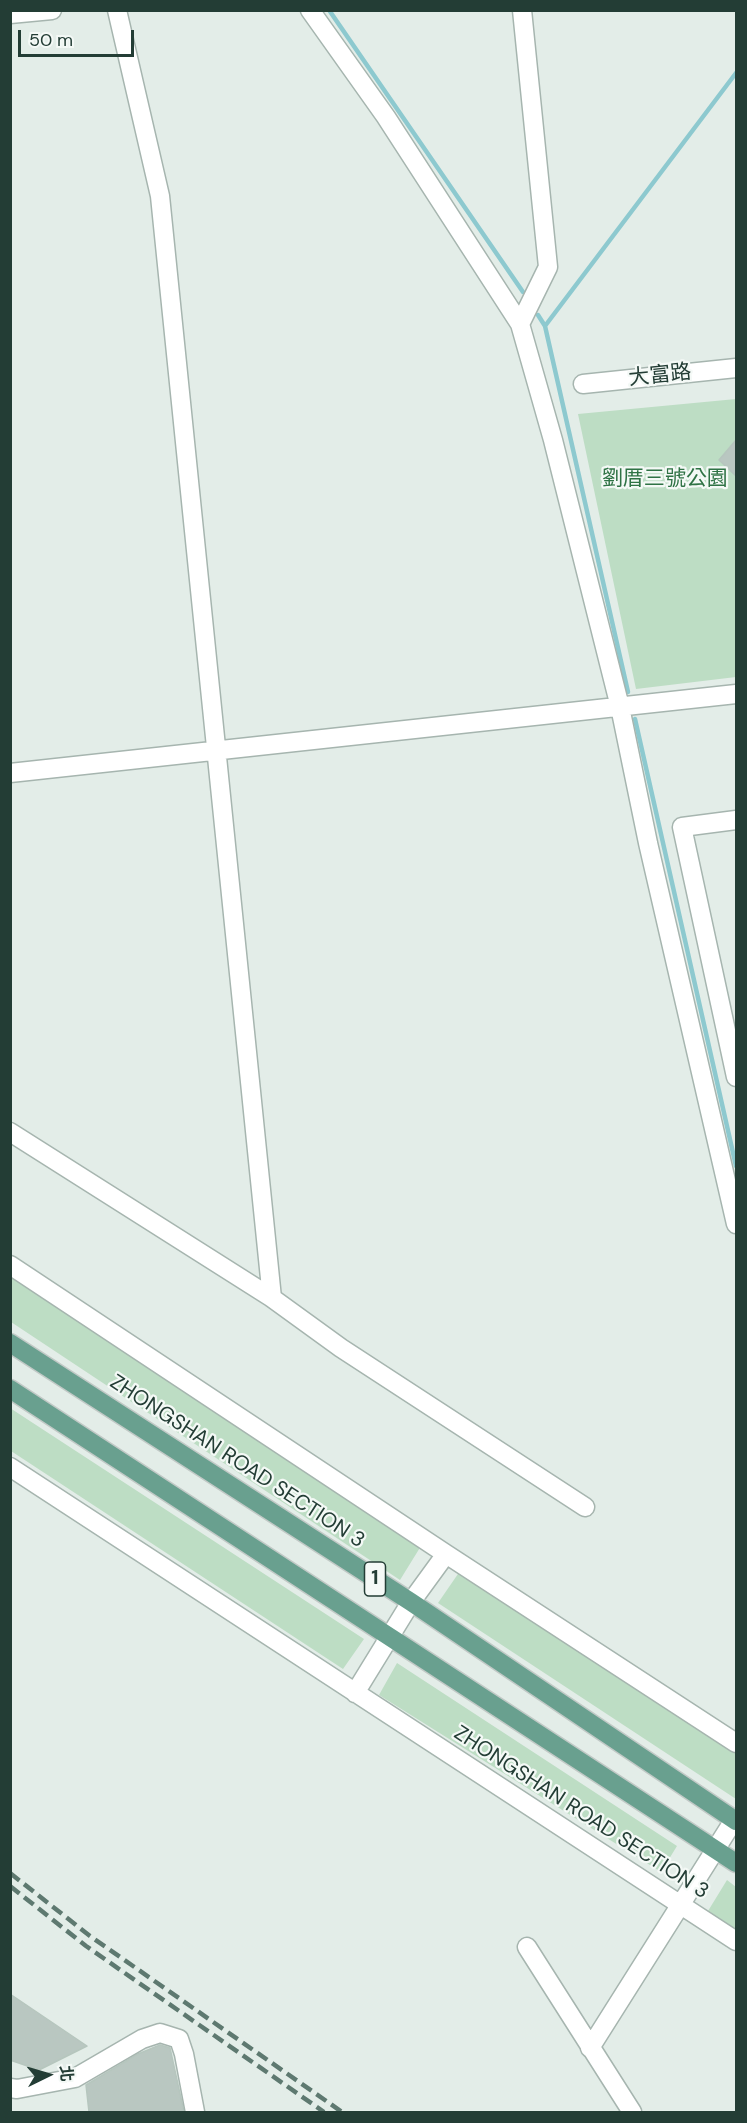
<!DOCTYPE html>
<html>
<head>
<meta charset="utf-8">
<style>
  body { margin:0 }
  #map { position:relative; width:747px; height:2123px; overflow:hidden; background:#e3ede8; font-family:"DM Sans","Noto Sans TC",sans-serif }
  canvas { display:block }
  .frame { position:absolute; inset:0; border:12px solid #233d35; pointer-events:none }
  .north { position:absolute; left:18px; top:2045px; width:60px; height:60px; -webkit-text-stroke:4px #f4f9f6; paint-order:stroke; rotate:85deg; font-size:16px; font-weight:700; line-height:24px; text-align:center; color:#233d35 }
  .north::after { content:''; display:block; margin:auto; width:21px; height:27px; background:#233d35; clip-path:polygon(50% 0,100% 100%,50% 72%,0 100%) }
  .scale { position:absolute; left:18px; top:30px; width:116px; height:27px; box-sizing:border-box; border:3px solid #233d35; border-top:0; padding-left:8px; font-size:18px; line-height:21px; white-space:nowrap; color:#233d35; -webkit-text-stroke:4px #f4f9f6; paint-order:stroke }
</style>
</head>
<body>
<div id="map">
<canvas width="747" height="2123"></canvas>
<div class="frame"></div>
<div class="north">北</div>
<div class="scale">50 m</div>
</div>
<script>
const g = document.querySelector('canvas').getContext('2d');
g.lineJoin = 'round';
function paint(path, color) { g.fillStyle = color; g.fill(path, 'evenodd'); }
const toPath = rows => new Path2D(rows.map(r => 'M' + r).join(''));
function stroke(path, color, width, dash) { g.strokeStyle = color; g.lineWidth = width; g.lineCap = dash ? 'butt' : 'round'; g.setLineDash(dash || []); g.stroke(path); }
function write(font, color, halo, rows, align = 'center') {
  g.font = font + ' "DM Sans","Noto Sans TC",sans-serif'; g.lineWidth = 4.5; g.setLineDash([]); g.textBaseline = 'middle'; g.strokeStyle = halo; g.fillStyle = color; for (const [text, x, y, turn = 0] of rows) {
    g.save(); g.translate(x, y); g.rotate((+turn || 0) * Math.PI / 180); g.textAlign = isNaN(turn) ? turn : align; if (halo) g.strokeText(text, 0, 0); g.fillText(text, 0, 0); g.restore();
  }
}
paint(toPath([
  [736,399,736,677,636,689,578,414],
  [10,1274,421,1546,400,1580,11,1322],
  [10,1408,364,1639,343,1669,11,1451],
  [460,1571,736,1750,736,1799,438,1603],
  [397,1663,677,1846,661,1872,379,1695],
  [727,1880,736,1887,736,1930,708,1911]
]), '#bdddc4');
stroke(toPath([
  [329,10,523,292],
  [538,315,545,326,628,692],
  [545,326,736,73],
  [635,719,736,1166]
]), '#8dc9cf', 4.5);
const building = toPath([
  [736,440,736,476,719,460,736,440],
  [10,1994,87,2046,39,2070,10,2060,10,1994],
  [160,2045,170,2048,184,2112,89,2112,86,2085,138,2054,160,2045]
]);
paint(building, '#b9c7c1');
stroke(building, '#b6c6be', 1.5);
const minor = toPath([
  [117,10,160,196,272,1298],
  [310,10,386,117,520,324,553,440,620,707,648,843,736,1224],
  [10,14,52,10],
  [520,324,548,267,522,10],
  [583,384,736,368],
  [10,773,736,694],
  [736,820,682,827,736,1077],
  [10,1132,272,1298,341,1348,585,1507],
  [10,1265,446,1554,736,1743],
  [10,1467,736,1941],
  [355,1693,411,1602,446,1554],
  [527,1947,632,2112],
  [590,2048,734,1820],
  [10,2088,17,2089,75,2078,142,2039,160,2033,179,2039,184,2054,195,2112]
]);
const major = toPath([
  [10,1343,411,1602,736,1821],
  [10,1389,736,1863]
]);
stroke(minor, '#a6b5af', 21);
stroke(major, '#c1c9c6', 21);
stroke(minor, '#fff', 18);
stroke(major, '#69a08f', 18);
stroke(toPath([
  [10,1873,90,1936,342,2112],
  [10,1886,86,1946,324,2112]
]), '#5e7970', 4.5, [12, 6]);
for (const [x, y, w] of [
  [375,1579,21]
]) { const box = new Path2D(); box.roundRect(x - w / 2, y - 17, w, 34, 4.5); g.fillStyle = '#f4f9f6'; g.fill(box); stroke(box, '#233d35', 1.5); }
write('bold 20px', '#233d35', null, [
  ["1",375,1579]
]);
write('21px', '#233d35', '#f4f9f6', [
  ["大富路",660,376,-6],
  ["ZHONGSHAN ROAD SECTION 3",237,1462,33],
  ["ZHONGSHAN ROAD SECTION 3",581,1813,33]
]);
write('21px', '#2f7345', '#f4f9f6', [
  ["劉厝三號公園",665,479]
]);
</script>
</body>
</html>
